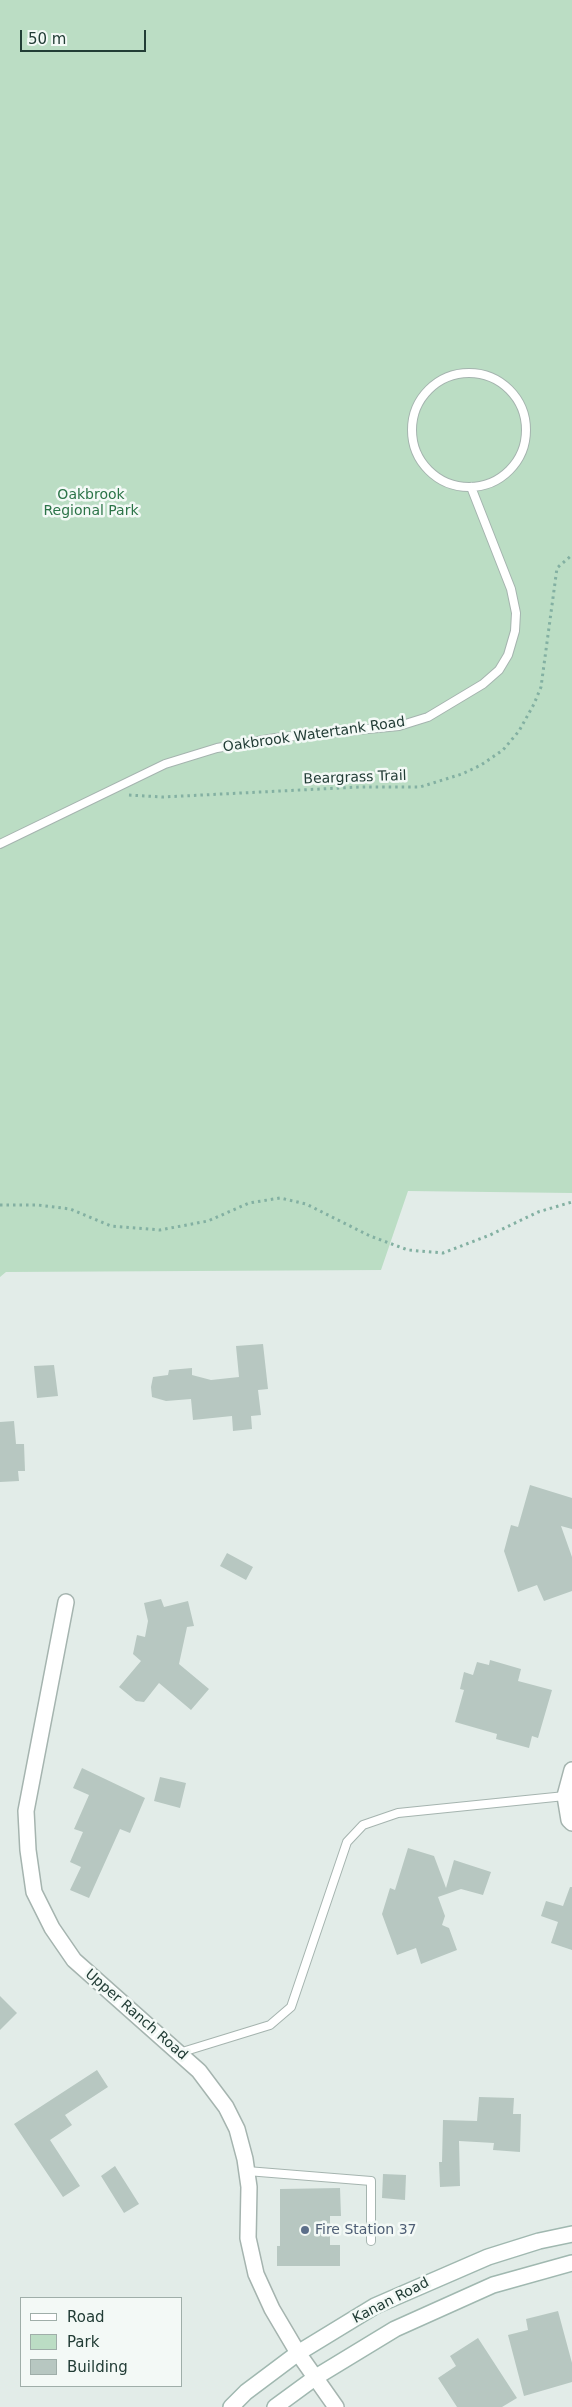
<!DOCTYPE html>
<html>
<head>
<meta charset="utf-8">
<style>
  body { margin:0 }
  #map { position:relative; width:572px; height:2407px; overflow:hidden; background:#e2ece8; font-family:"DejaVu Sans",sans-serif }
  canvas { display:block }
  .legend { position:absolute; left:20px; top:2297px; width:162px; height:90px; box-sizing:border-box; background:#f3f9f6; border:1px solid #9faea9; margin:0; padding:6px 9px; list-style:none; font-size:15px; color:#223d36 }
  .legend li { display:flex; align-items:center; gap:10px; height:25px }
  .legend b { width:25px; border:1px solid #9faea9 }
  .scale { position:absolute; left:20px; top:30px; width:126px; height:22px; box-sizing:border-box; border:2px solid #223d36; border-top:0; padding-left:6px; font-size:15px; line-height:18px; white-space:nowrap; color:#223d36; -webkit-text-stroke:4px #f3f9f6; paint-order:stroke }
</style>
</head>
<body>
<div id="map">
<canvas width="572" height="2407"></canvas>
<ul class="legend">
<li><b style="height:6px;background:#fff"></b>Road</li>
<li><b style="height:14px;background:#bbddc4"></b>Park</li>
<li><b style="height:14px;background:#b7c7c1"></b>Building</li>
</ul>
<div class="scale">50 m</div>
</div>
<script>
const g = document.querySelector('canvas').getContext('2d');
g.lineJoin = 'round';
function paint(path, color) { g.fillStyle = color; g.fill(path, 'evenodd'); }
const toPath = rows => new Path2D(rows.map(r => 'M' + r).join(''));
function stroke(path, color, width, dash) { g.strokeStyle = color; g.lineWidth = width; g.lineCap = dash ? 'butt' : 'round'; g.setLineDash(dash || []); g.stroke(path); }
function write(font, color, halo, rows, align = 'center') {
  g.font = font + ' "DejaVu Sans",sans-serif'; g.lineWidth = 5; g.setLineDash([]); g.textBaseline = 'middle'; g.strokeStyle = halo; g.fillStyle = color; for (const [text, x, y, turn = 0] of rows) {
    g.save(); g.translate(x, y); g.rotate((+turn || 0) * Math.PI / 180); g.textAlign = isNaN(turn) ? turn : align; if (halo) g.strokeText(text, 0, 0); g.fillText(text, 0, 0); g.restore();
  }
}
paint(toPath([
  [0,0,572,0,572,1193,408,1191,381,1270,6,1272,0,1277]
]), '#bbddc4');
paint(toPath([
  [263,1344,268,1389,258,1390,261,1415,251,1416,252,1429,233,1431,232,1416,193,1420,191,1399,166,1401,152,1397,151,1387,153,1377,168,1375,169,1370,192,1368,192,1375,211,1380,239,1377,236,1346],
  [54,1365,58,1396,37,1398,34,1366],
  [14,1421,16,1444,24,1444,25,1471,18,1471,19,1481,0,1482,0,1422],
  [530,1485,572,1498,572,1529,561,1526,572,1557,572,1591,544,1601,537,1585,518,1592,504,1551,511,1525,518,1527],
  [227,1553,253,1567,246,1580,220,1566],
  [161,1599,164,1607,188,1601,194,1626,187,1627,179,1664,209,1689,191,1710,159,1683,144,1702,136,1701,119,1687,141,1661,133,1654,137,1635,145,1637,148,1621,144,1603],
  [490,1660,521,1669,518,1681,552,1690,538,1738,532,1736,529,1748,496,1739,497,1734,455,1722,464,1690,460,1689,464,1672,473,1675,477,1662,489,1665],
  [82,1768,145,1798,130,1833,120,1829,89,1898,70,1890,81,1867,70,1862,83,1832,74,1829,89,1795,73,1788],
  [160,1777,186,1783,180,1808,154,1801],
  [408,1848,434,1856,446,1888,454,1860,491,1872,483,1895,461,1889,438,1897,445,1916,442,1925,449,1928,457,1950,421,1964,416,1948,397,1955,382,1914,390,1888,395,1890],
  [570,1887,572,1887,572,1950,551,1943,558,1922,541,1916,546,1901,563,1906],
  [0,1996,17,2013,0,2030],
  [97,2070,108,2087,65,2115,72,2125,50,2140,80,2186,63,2197,14,2124],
  [479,2097,514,2098,513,2114,521,2114,520,2152,493,2150,494,2143,459,2141,460,2186,440,2187,439,2162,442,2162,443,2120,477,2121],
  [115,2166,139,2204,124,2213,101,2176],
  [383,2174,406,2175,405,2200,382,2198],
  [340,2188,341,2216,330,2216,330,2245,340,2245,340,2266,277,2266,277,2246,280,2246,280,2189],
  [558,2311,572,2363,572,2382,524,2396,508,2335,528,2330,526,2319],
  [478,2338,517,2398,502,2407,457,2407,438,2378,456,2366,450,2356]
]), '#b7c7c1');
const service = toPath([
  '412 430a57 57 0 1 1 114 0a57 57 0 1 1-114 0Z',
  [0,844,165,764,217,748,275,738,399,726,428,717,483,684,499,670,508,655,515,631,516,613,511,589,471,487],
  [179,2053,270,2025,291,2007,347,1842,363,1825,398,1813,565,1796],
  [247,2171,371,2181,371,2241]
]);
const minor = toPath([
  [66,1602,26,1811,28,1850,34,1892,52,1928,74,1960,199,2071,226,2107,237,2129,245,2159,249,2187,248,2238,256,2274,272,2309,298,2353,336,2407],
  [572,1770,565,1796,569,1820,572,1823]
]);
const secondary = toPath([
  [231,2407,246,2392,298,2353,375,2306,488,2257,539,2241,572,2234],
  [275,2407,316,2377,395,2329,493,2285,572,2263]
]);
stroke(service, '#a5b4af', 10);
stroke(minor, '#a5b4af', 18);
stroke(secondary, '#a0b8b0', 18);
stroke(toPath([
  [129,795,163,797,359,787,420,787,462,774,481,765,503,750,519,731,534,704,541,687,557,568,572,555],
  [0,1205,38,1205,70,1209,111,1226,160,1230,208,1221,249,1203,280,1198,306,1204,370,1236,408,1250,443,1253,490,1235,538,1212,572,1202]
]), '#83b0a2', 3, [2.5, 4]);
stroke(service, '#fff', 8);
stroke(minor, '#fff', 15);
stroke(secondary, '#fff', 15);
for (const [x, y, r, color] of [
  [305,2230,5,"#5c6f8a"]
]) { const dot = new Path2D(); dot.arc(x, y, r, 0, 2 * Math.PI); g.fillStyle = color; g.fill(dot); stroke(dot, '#f3f9f6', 2); }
write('14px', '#2c7448', '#f3f9f6', [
  ["Oakbrook",91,495],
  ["Regional Park",91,511]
]);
write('14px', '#223d36', '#f3f9f6', [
  ["Oakbrook Watertank Road",314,735,-8],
  ["Beargrass Trail",355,778,-2],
  ["Upper Ranch Road",136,2015,41],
  ["Kanan Road",391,2301,-27]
]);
write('14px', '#4e5e75', '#f3f9f6', [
  ["Fire Station 37",315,2230]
], 'left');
</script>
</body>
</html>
